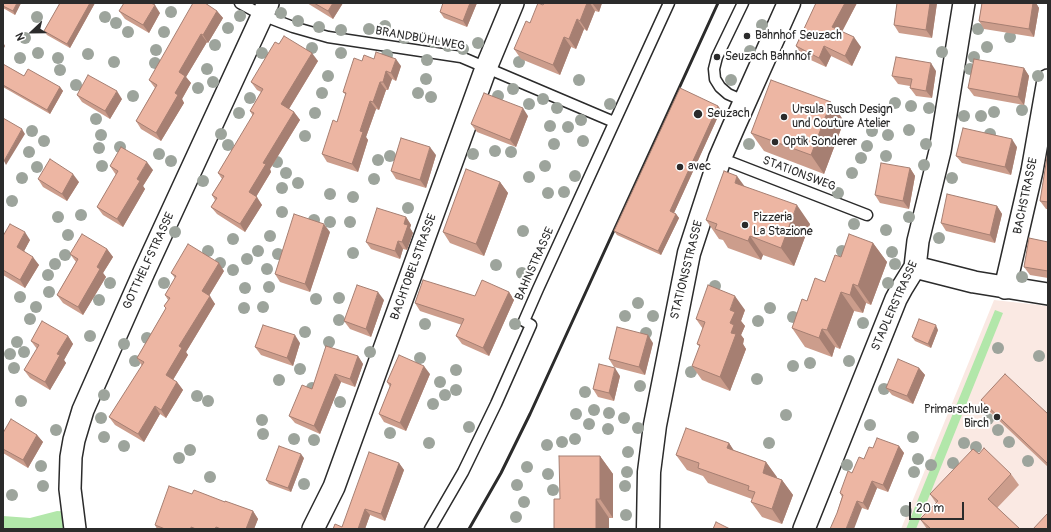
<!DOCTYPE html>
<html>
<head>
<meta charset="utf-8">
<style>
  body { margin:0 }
  #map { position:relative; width:1051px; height:532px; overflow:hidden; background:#fff; font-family:Pangolin,sans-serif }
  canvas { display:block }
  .frame { position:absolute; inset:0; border:4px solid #2b2b2b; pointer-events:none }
  .north { position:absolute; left:12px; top:12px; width:40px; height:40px; -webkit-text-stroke:3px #fff; paint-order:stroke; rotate:248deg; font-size:11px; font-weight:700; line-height:16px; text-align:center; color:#2b2b2b }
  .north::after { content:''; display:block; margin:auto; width:14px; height:18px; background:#2b2b2b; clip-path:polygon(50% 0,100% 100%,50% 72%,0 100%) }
  .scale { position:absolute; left:909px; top:502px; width:55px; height:18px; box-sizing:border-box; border:2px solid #2b2b2b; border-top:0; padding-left:5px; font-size:12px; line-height:14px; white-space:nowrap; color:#2b2b2b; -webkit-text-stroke:3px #fff; paint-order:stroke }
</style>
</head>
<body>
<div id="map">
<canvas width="1051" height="532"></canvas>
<div class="frame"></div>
<div class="north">N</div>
<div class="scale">20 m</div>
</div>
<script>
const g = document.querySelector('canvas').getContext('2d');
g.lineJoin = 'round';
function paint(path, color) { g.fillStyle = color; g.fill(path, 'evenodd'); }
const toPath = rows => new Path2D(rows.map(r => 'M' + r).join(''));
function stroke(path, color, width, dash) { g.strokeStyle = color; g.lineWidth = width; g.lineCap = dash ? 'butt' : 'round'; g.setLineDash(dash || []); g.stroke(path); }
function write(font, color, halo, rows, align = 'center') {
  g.font = font + ' Pangolin,sans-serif'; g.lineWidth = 4; g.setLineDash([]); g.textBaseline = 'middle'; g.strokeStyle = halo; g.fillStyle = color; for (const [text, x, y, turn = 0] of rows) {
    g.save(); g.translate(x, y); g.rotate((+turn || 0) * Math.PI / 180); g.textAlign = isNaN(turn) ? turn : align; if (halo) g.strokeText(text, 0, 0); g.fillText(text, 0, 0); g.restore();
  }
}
paint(toPath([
  [994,300,1048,306,1048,529,901,529]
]), '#fae9e3');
paint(toPath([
  [995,310,1003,313,916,529,906,529],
  [57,511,72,512,75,529,3,529,3,516,30,518]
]), '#b2e7aa');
const service = toPath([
  [240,3,262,15,293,27,328,37,461,57,614,122],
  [743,3,717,57,714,69,715,79,720,87,728,94,744,101],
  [720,158,867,215],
  [430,529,463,472,496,404,531,325,524,321,538,289,669,3]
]);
const minor = toPath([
  [915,267,974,282,1048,294],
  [1005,288,1032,171,1048,80],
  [75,529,70,489,71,457,74,440,83,410,144,272,268,3],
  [313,529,334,487,486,68,513,3],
  [804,529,896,299,902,288,915,267,918,241,940,151,964,3]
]);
const secondary = toPath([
  [648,529,649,472,655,425,689,253,720,158,733,128,789,3]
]);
stroke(service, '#2b2b2b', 13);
stroke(minor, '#2b2b2b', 24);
stroke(secondary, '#2b2b2b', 25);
stroke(service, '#fff', 10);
stroke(minor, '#fff', 21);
stroke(secondary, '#fff', 22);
stroke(toPath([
  [469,529,501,473,530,414,718,3]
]), '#2b2b2b', 3);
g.fillStyle = '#9da49c';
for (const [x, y] of [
  [171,12],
  [281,13],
  [240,16],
  [37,17],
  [105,17],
  [298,21],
  [116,23],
  [762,25],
  [385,26],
  [319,27],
  [228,28],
  [369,29],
  [978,29],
  [341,30],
  [128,32],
  [164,32],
  [1010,37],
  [25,38],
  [404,38],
  [434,42],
  [478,43],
  [215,45],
  [448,46],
  [987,47],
  [312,48],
  [463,49],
  [156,50],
  [750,51],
  [942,52],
  [38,53],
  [262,53],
  [341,53],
  [88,54],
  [387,55],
  [974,57],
  [20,58],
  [58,58],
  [427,60],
  [114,62],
  [519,62],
  [155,63],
  [207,69],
  [970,69],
  [60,70],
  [328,76],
  [1038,76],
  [426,79],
  [579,80],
  [731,80],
  [213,82],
  [76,85],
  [198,88],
  [513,89],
  [322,93],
  [418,93],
  [133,96],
  [498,96],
  [431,97],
  [250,98],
  [543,99],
  [895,103],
  [529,104],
  [610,104],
  [911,106],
  [557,108],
  [929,108],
  [1022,110],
  [994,112],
  [239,113],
  [315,113],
  [964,116],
  [981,116],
  [96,119],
  [581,120],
  [550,126],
  [568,127],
  [909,130],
  [32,131],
  [872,131],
  [221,134],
  [990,134],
  [101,135],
  [888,135],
  [305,136],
  [44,141],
  [583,141],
  [554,144],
  [749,144],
  [926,144],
  [228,145],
  [867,146],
  [120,147],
  [99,148],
  [495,151],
  [29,152],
  [511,152],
  [159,154],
  [473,154],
  [390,156],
  [886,156],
  [861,158],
  [378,160],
  [171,161],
  [277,162],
  [924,165],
  [102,166],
  [545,166],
  [37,167],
  [286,173],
  [852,173],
  [575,176],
  [529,177],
  [22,178],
  [952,178],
  [374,179],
  [203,181],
  [298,183],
  [282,188],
  [564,192],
  [548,193],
  [838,193],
  [330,194],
  [353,197],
  [12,201],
  [408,208],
  [282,212],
  [81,215],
  [58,217],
  [909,217],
  [314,220],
  [330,222],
  [350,222],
  [854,224],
  [886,230],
  [523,231],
  [175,232],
  [68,235],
  [270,236],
  [939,238],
  [233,239],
  [208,251],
  [258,251],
  [842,251],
  [892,252],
  [353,253],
  [278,254],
  [65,255],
  [247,259],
  [220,263],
  [55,264],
  [895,264],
  [496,265],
  [267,269],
  [233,270],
  [522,273],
  [48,275],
  [1022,277],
  [110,283],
  [164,283],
  [888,283],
  [715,286],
  [269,287],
  [245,288],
  [49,292],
  [20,297],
  [339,298],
  [316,299],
  [99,300],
  [638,303],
  [36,307],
  [263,307],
  [244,308],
  [770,308],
  [625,316],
  [653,316],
  [793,317],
  [30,319],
  [339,320],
  [758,321],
  [863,323],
  [425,324],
  [515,324],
  [305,332],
  [646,333],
  [90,336],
  [147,338],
  [17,342],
  [329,342],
  [124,344],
  [998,348],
  [24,352],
  [370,352],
  [10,354],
  [1039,356],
  [420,358],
  [135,361],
  [849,361],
  [810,363],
  [793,366],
  [14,368],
  [300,369],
  [456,370],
  [691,372],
  [757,379],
  [279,380],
  [440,382],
  [640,386],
  [312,388],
  [884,389],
  [456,390],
  [585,392],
  [104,395],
  [445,395],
  [197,396],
  [21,401],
  [208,401],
  [340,402],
  [433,404],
  [594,410],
  [609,413],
  [576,414],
  [786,415],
  [101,418],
  [624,418],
  [988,419],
  [262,420],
  [589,424],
  [870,425],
  [469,427],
  [638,428],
  [608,429],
  [56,430],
  [998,430],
  [390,433],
  [263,434],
  [104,437],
  [913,437],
  [294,439],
  [575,439],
  [314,440],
  [562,442],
  [1009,442],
  [429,443],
  [769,443],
  [964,443],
  [547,445],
  [124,446],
  [976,447],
  [190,450],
  [628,452],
  [179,458],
  [918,459],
  [1028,461],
  [953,463],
  [847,465],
  [931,465],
  [41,466],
  [527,467],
  [627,472],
  [914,472],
  [548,474],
  [210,477],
  [304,484],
  [517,485],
  [43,486],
  [625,486],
  [553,490],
  [12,495],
  [524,502],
  [906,511],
  [626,515],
  [516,517]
]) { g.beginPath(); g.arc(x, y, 6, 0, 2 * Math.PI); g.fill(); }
paint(toPath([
  [3,3,21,3,15,15,3,8],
  [60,3,95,3,70,48,47,35,44,31],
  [307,3,343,3,333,19],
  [477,3,467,27,444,18,440,12],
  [544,3,602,3,599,12,595,11,587,31,584,29,576,49,571,47,560,75,521,59,514,49,530,23],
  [816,3,857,3,842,32,861,47,852,66,831,56,826,67,802,56,796,46],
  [897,3,937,3,932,38,899,33,894,25],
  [982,3,1036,3,1039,8,1034,37,984,29,979,21],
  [119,11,160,13,149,33,125,19],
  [217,11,223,18,208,43,207,42,186,77,191,83,182,99,184,103,161,141,141,129,136,121,155,88,149,80],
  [279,44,318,61,289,109,294,112,300,120,270,169,271,172,256,197,262,205,245,232,217,214,211,207,215,200,212,195,222,179,218,173,253,116,250,111,261,92,257,90,251,82],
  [374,59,401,66,396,81,392,79,388,90,386,90,379,110,376,109,366,137,368,140,358,172,327,162,322,154,337,122,346,95,343,92,362,61],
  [3,64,24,76,60,87,63,91,50,114,3,87],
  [1024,68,1029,76,1024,105,974,96,968,88],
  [936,71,932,98,916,96,910,88,910,86,898,84,892,76],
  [77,95,122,99,110,119,82,102],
  [718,106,721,110,674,213,676,214,679,218,661,255,617,235,614,231],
  [528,116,516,147,477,132,471,124],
  [844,121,824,174,764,151,751,133],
  [1017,147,1011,175,962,163,956,156],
  [1048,151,1048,209,1046,209,1040,201],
  [436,155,426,188,396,179,391,171],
  [110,166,153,170,143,186,145,189,123,227,103,215,97,207,116,175],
  [910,168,915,176,909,209,880,203,875,195],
  [38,179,79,182,67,201,43,187],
  [500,182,508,193,484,256,450,243,443,232],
  [744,186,810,224,794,266,763,255,761,260,728,248,723,240,719,239,706,220],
  [997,206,1002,214,995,243,946,231,941,223],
  [406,217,411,225,410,228,413,233,407,250,403,249,400,259,371,249,366,242],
  [330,232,310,292,280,282,275,274],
  [3,236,30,240,24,251,39,265,25,288,3,275],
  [1048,242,1048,278,1030,275,1024,267],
  [873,243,887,262,871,305,866,303,863,313,854,311,840,349,835,347,832,357,805,347,792,328,807,301,825,282,841,257],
  [107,249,113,257,103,273,106,277,83,315,63,303,57,295,76,262,70,254],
  [224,271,209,296,215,304,186,352,188,355,173,380,177,382,183,390,166,418,160,414,144,442,115,425,109,417,142,366,137,358,166,308,164,306,168,300,165,295,175,278,171,273],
  [509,292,514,300,489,356,462,344,456,336,462,325,420,311,415,303],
  [384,300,371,337,350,329,344,321],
  [745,310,741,321,745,326,741,335,744,339,743,344,746,349,730,391,702,380,692,366,700,347,697,344,703,329,696,319],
  [938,330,931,348,915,341,912,337],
  [68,336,73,344,64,360,66,363,50,390,30,378,24,370,37,349,31,341],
  [300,343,293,366,261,355,255,347],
  [653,343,645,375,614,367,609,359],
  [358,356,363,364,355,387,341,382,320,434,295,423,289,416,312,389],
  [919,368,925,375,913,404,892,395,886,388],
  [430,374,406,431,384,422,379,414,390,387,387,382],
  [620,376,614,401,598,397,593,389],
  [981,400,1048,414,1048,467,989,411],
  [3,433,37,435,43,442,28,468,3,453],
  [729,443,733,450,766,462,777,478,782,480,793,495,782,524,762,517,751,502,752,499,708,483,703,476,687,470,676,455],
  [899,446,904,453,888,492,877,488,868,510,862,508,837,513,842,497,840,493,852,473,873,448],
  [979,454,1011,474,1019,485,997,508,1020,529,927,529,920,519,936,503,930,494],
  [600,456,613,474,613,518,609,518,560,499],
  [304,458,291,492,269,484,266,480],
  [399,463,404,470,385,521,370,515,365,529,333,529,342,527],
  [225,502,253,511,258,519,254,529,157,529,155,525]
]), '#cc9d8c');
paint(toPath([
  [17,3,21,3,15,15,13,11],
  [90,3,95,3,70,48,67,44],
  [333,3,343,3,333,19,328,11],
  [470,3,477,3,467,27,463,21],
  [587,3,590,3,595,11,587,31,580,21],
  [592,3,602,3,599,12],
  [845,3,857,3,839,37,832,27],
  [930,3,937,3,932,38,926,30],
  [1033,3,1036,3,1039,8,1034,37,1029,29],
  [155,5,160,13,149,33,143,25],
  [217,11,223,18,208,43,203,35],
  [577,19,584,29,576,49,569,39],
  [201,34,207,42,186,77,191,83,182,99,184,103,161,141,156,133,175,93,179,72],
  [564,37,571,47,560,75,553,65],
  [854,37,861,47,852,66,845,56],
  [3,42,5,46,3,50],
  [824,46,831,56,826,67,819,58],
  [312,53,318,61,287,112,281,104],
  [396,59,401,66,396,81,391,73],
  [931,63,936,71,932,98,926,91],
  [1024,68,1029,76,1024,105,1018,97],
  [386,71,392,79,388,90,383,82],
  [380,82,386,90,379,110,373,102],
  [60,87,63,91,50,114,47,110],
  [117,91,122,99,110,119,105,111],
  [370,101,376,109,366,137,368,140,358,172,352,164,360,131],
  [831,102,844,121,824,174,811,155],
  [718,106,721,110,673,215,670,211],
  [523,108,528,116,516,147,510,140],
  [294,112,300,120,270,169,271,172,254,200,249,192,263,163],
  [22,129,25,134,6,165,4,161],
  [1012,139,1017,147,1011,175,1005,167],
  [430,147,436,155,426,188,420,180],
  [147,162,153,170,143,186,145,189,123,227,117,219,137,179],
  [910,168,915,176,909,209,903,201],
  [73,174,79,182,67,201,62,194],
  [737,176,751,195,735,183],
  [500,182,508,193,484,256,476,244],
  [257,197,262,205,245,232,240,224],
  [797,205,810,224,794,266,781,248],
  [997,206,1002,214,995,243,990,235],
  [676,214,679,218,661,255,658,251],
  [406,217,411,225,410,228,413,233,407,250,402,242,404,224],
  [324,224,330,232,310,292,305,284],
  [25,232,30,240,22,255,17,247],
  [750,236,763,255,761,260,748,241],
  [398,241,403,249,400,259,395,251],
  [873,243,887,262,871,305,858,286],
  [107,249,113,257,103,273,106,277,83,315,78,307,97,267],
  [33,257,39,265,25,288,20,280],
  [219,263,224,271,207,299,202,291],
  [853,284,866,303,863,313,850,295],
  [378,292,384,300,371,337,366,329],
  [509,292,514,300,489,356,483,348],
  [841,292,854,311,840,349,827,330],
  [210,296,215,304,186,352,188,355,171,383,166,375,179,346],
  [735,296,745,310,741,321,745,326,741,335,744,339,743,344,746,349,730,391,720,377,731,333,730,310],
  [936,325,938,330,931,348,928,344],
  [822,329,835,347,832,357,819,338],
  [295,335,300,343,293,366,287,358],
  [648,335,653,343,645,375,639,367],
  [68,336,73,344,64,360,66,363,50,390,45,382,57,354],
  [358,356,363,364,355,387,350,379],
  [424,366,430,374,406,431,400,423],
  [615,368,620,376,614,401,609,393],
  [919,368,925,375,913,404,907,396],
  [335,374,341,382,320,434,314,426],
  [177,382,183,390,166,418,161,410],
  [155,406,160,414,144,442,138,434],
  [37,435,43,442,28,468,23,460],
  [729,443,739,458,727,448],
  [899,446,904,453,888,492,883,485],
  [301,454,304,458,291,492,288,488],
  [600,456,613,474,613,518,600,499],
  [766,462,777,477,773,488,763,473],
  [399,463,404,470,385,521,381,514],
  [782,480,793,495,782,524,772,509],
  [872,481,877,488,868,510,863,503],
  [596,499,609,518,609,529,596,529],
  [857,501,862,508,854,529,846,529],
  [365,509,370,515,365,529,358,529],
  [253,511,258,519,254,529,246,529]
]), '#a67f72');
const building = toPath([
  [3,3,17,3,13,11,3,6,3,3],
  [60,3,90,3,67,44,44,31,60,3],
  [124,3,151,3,155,5,143,25,119,11,124,3],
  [193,3,205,3,217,11,203,35,201,34,179,72,185,76,175,93,178,95,156,133,136,121,157,85,149,80,193,3],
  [314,3,333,3,328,11,314,3],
  [443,3,470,3,463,21,440,12,443,3],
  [538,3,543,5,544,3,587,3,580,21,577,19,569,39,564,37,553,65,514,49,526,21,530,23,538,3],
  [816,3,845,3,832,27,854,37,845,56,824,46,819,58,796,46,816,3],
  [897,3,930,3,926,30,894,25,897,3],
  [982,3,1033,3,1029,29,979,21,982,3],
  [284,36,312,53,281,104,294,112,263,163,266,164,249,192,257,197,240,224,211,207,217,198,212,195,224,176,218,173,254,113,250,111,263,89,251,82,275,42,279,44,284,36],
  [376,52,396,59,391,73,386,71,383,82,380,82,373,102,370,101,360,131,363,132,352,164,322,154,333,120,337,122,346,93,343,92,354,58,362,61,364,55,374,59,376,52],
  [896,57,931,63,926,91,910,88,912,79,892,76,896,57],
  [974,59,1024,68,1018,97,968,88,974,59],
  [3,64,24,76,28,69,60,87,47,110,3,85,3,64],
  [88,75,117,91,105,111,77,95,88,75],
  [771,80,831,102,811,155,751,133,771,80],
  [680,88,718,106,670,211,676,214,658,251,614,231,680,88],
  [484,93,523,108,510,140,471,124,484,93],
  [3,118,22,129,4,161,3,161,3,118],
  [963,128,1012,139,1005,167,956,156,963,128],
  [401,138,430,147,420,180,391,171,401,138],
  [121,147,147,162,137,179,140,181,117,219,97,207,118,171,110,166,121,147],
  [1048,151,1048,202,1040,201,1048,151],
  [50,159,73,174,62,194,38,179,50,159],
  [881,163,910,168,903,201,875,195,881,163],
  [466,169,500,182,476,244,443,232,466,169],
  [724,171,737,176,735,183,797,205,781,248,750,236,748,241,715,229,717,224,706,220,724,171],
  [947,194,997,206,990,235,941,223,947,194],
  [377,208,406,217,404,224,408,225,402,242,398,241,395,251,366,242,377,208],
  [294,214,324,224,305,284,275,274,294,214],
  [10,224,25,232,17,247,33,257,20,280,3,270,3,236,10,224],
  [82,234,107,249,97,267,100,269,78,307,57,295,78,259,70,254,82,234],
  [849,234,873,243,858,286,853,284,850,295,841,292,827,330,822,329,819,338,792,328,802,299,807,301,815,278,825,282,835,255,841,257,849,234],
  [1029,238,1048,242,1048,271,1024,267,1029,238],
  [188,244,219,263,202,291,210,296,179,346,182,348,166,375,177,382,161,410,155,406,138,434,109,417,144,362,137,358,166,308,164,306,170,298,165,295,176,276,171,273,188,244],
  [423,280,475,296,482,280,509,292,483,348,456,336,464,319,415,303,423,280],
  [357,285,378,292,366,329,344,321,357,285],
  [708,285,735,296,730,310,735,312,730,323,734,325,731,333,736,334,720,377,692,366,700,345,697,344,705,322,696,319,708,285],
  [919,319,936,325,928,344,912,337,919,319],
  [42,321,68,336,57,354,60,355,45,382,24,370,39,345,31,341,42,321],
  [263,325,295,335,287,358,255,347,263,325],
  [617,327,648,335,639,367,609,359,617,327],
  [326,346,358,356,350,379,335,374,314,426,289,416,302,385,312,389,326,346],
  [399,355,424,366,400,423,379,414,391,384,387,382,399,355],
  [898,359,919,368,907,396,886,388,898,359],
  [599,364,615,368,609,393,593,389,599,364],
  [1005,374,1048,414,1048,464,981,400,1005,374],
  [11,419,37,435,23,460,3,449,3,433,11,419],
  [686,428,729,443,727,448,766,462,763,473,782,480,772,509,751,502,755,492,748,490,749,486,698,468,699,463,676,455,686,428],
  [877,438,899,446,883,485,872,481,863,503,857,501,846,529,830,529,837,513,843,495,840,493,848,471,852,473,859,457,864,459,869,447,873,448,877,438],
  [279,446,301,454,288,488,266,480,279,446],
  [984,448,1011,474,988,499,1020,529,931,529,920,519,938,501,930,494,973,449,979,454,984,448],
  [369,452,399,463,381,514,365,509,358,529,333,529,335,524,342,527,369,452],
  [559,456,600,456,600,499,596,499,596,529,554,529,554,499,560,499,559,456],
  [169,486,192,494,194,490,225,502,225,501,253,511,246,529,221,529,216,527,215,529,196,529,191,527,191,529,165,529,155,525,169,486],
  [1048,513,1048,529,1033,529,1048,513],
  [716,522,730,529,713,529,716,522]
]);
paint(building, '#edb6a3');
stroke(building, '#a67f72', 1);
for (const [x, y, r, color] of [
  [747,36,4,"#2b2b2b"],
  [717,57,4,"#2b2b2b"],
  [698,114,5,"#2b2b2b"],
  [784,117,4,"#2b2b2b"],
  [775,142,4,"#2b2b2b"],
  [680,167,4,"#2b2b2b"],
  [745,225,4,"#2b2b2b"],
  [997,417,4,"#2b2b2b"]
]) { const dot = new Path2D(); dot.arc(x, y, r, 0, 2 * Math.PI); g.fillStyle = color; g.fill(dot); stroke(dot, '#fff', 1.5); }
write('12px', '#2b2b2b', '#fff', [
  ["Bahnhof Seuzach",755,36],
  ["Seuzach Bahnhof",725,57],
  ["Ursula Rusch Design",792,110],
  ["und Couture Atelier",792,124],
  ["Seuzach",707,114],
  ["Optik Sonderer",783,142],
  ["avec",688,167],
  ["Pizzeria",753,218],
  ["La Stazione",753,232],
  ["Primarschule",989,410,"right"],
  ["Birch",989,424,"right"]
], 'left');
write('12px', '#2b2b2b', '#fff', [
  ["BRANDBÜHLWEG",420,39,10],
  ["STATIONSWEG",799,174,21],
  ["BACHSTRASSE",1026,196,-78],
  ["GOTTHELFSTRASSE",149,261,-65],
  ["BAHNSTRASSE",535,264,-66],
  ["BACHTOBELSTRASSE",414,267,-70],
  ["STATIONSSTRASSE",687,270,-76],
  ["STADLERSTRASSE",895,306,-66]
]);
</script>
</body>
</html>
